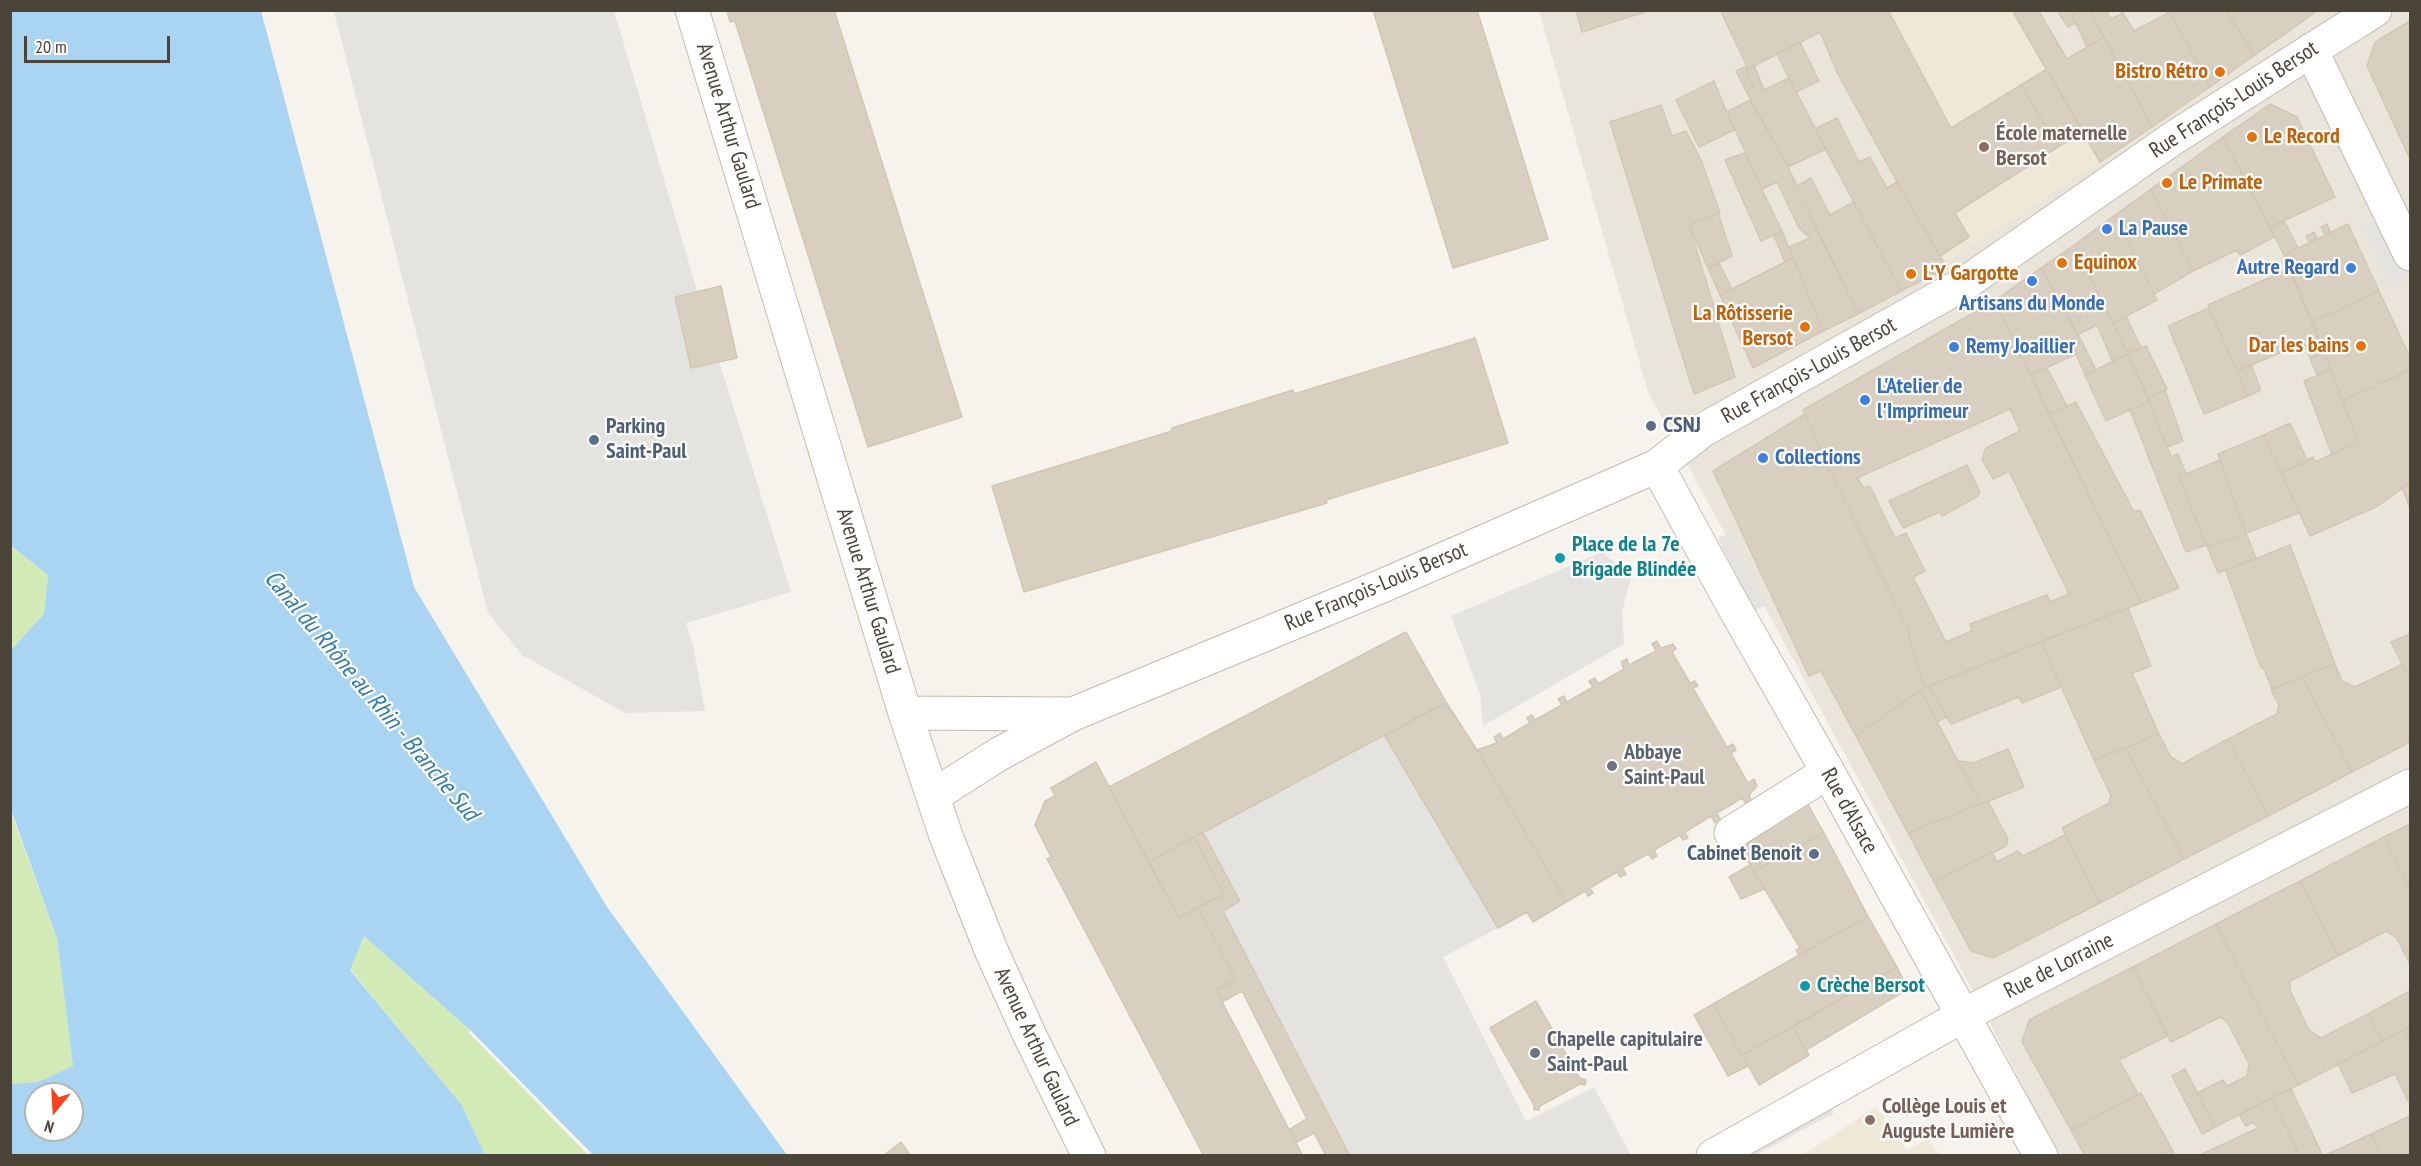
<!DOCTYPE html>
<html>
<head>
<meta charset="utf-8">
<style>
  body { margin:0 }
  #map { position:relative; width:2421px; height:1166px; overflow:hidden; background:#f6f3ec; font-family:"PT Sans Narrow",sans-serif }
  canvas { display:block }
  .frame { position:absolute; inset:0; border:12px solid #4b4439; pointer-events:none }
  .north { position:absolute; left:24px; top:1082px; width:60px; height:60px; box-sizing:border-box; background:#fff; border:2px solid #b7b4b0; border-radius:50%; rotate:198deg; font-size:16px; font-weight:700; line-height:24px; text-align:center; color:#4b4439 }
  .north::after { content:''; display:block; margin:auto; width:21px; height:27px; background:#fc3f1d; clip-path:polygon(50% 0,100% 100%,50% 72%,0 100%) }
  .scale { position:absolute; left:24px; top:36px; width:146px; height:27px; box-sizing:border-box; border:3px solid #4b4439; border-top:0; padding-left:8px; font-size:18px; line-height:21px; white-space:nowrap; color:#4b4439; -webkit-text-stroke:4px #fff; paint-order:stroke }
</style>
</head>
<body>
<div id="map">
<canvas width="2421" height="1166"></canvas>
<div class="frame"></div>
<div class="north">N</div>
<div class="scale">20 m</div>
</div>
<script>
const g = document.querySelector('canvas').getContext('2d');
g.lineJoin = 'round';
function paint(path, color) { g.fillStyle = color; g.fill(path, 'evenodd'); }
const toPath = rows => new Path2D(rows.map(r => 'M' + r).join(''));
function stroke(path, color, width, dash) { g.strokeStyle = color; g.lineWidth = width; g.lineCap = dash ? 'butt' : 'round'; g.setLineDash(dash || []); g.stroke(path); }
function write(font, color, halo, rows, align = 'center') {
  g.font = font + ' "PT Sans Narrow",sans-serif'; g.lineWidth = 4.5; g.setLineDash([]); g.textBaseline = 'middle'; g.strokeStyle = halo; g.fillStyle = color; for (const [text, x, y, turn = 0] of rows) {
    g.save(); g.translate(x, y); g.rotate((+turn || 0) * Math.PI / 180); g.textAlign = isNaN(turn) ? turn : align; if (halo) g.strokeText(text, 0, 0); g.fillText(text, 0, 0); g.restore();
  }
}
paint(toPath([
  [1539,11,2410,11,2410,1155,2059,1155,1955,957,1648,392]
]), '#eae5da');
paint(toPath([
  [1720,11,2012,11,2100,162,1944,263,1897,182,1838,74,1820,32,1746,70,1747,65],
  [1876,1107,1907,1150,1928,1139,1940,1155,1803,1155]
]), '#efe8d6');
paint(toPath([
  [10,546,48,575,44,614,11,650],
  [10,810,57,938,73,1066,38,1083,11,1084],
  [364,936,470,1030,593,1155,485,1155,461,1104,350,969]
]), '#d2eab5');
paint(toPath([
  [334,11,614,11,696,287,791,592,686,623,693,645,705,711,625,713,522,655,488,613],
  [2376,219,2406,284,2393,290,2363,225],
  [1731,532,1766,605,1753,611,1718,538],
  [1602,552,1631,577,1622,612,1624,644,1483,726,1480,694,1451,616],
  [1385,736,1498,928,1443,957,1526,1121,1594,1087,1631,1155,1350,1155,1223,911,1240,900,1203,832],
  [1828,1102,1834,1113,1756,1155,1733,1155]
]), '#e5e3e0');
paint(toPath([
  [11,11,261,11,414,587,607,907,787,1155,593,1155,470,1030,364,936,350,970,461,1104,485,1155,11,1155,10,1084,38,1082,73,1066,57,938,11,810,11,650,44,614,48,575,11,546],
  [36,1094,72,1094,72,1130,36,1130]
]), '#a9d4f2');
paint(toPath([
  [470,1030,593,1155,589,1156,469,1033]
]), '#f6f3ec');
const building = toPath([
  [727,10,834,10,962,417,868,447,735,21,730,22,727,10],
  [1373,10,1477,10,1548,239,1453,268,1373,10],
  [1576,10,1651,10,1582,32,1576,10],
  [1720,10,1798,10,1799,12,1803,10,1888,10,1951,128,2021,85,2058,147,1955,213,1969,237,1940,256,1897,182,1838,74,1820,32,1746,70,1747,66,1720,10],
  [2012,10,2038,10,2067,59,2104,37,2152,127,2100,162,2012,10],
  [2057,10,2080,10,2072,15,2075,23,2068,27,2057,10],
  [2080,10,2089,10,2104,37,2087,47,2072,15,2080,10],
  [2089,10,2106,10,2111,19,2123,13,2134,31,2170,12,2210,87,2152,127,2089,10],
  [2169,10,2225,10,2255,55,2210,87,2169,10],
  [2225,10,2306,10,2310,16,2255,55,2225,10],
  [2306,10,2319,10,2310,16,2306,10],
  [2410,21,2410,159,2367,66,2375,42,2410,21],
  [1800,42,1819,81,1796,92,1777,54,1800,42],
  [1754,65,1764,90,1789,78,1826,149,1788,167,1746,91,1754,87,1746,70,1754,65],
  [1745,67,1754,87,1746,91,1736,71,1745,67],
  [2047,69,2083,132,2058,147,2021,85,2047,69],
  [1714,81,1734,130,1699,147,1676,100,1714,81],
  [1750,100,1788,167,1858,314,1823,331,1789,247,1810,238,1799,228,1777,182,1762,189,1727,112,1750,100],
  [2270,104,2297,117,2335,197,2270,227,2223,137,2270,104],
  [1661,105,1672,136,1686,131,1701,160,1720,213,1689,225,1735,377,1694,394,1610,122,1661,105],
  [1837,118,1859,162,1870,157,1887,188,1897,182,1947,268,1901,291,1815,129,1837,118],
  [2223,137,2274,237,2240,255,2237,250,2193,271,2151,189,2223,137],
  [1744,153,1782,231,1761,241,1725,160,1744,153],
  [1811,178,1830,215,1854,202,1901,291,1858,314,1795,187,1811,178],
  [2151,189,2193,271,2154,294,2115,215,2151,189],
  [1718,213,1732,256,1708,268,1689,225,1718,213],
  [2115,215,2157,300,2113,323,2074,245,2115,215],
  [2284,221,2298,248,2284,255,2270,227,2284,221],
  [2327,224,2330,232,2325,235,2321,227,2327,224],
  [2348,224,2379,291,2313,322,2284,255,2348,224],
  [1782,231,1793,258,1785,262,1774,236,1782,231],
  [2314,232,2317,238,2309,242,2306,236,2314,232],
  [2074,245,2128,354,2113,362,2097,325,2077,335,2041,268,2074,245],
  [1793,258,1823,331,1753,368,1720,295,1793,258],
  [1719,263,1732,289,1720,295,1708,268,1719,263],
  [2041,268,2082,342,2073,346,2076,354,2031,375,1994,301,2041,268],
  [2289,269,2324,352,2310,358,2303,343,2237,371,2208,305,2289,269],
  [721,286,737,358,691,368,675,297,721,286],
  [2379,291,2410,357,2410,370,2342,401,2313,322,2379,291],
  [1994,301,2141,603,1924,688,1908,632,1909,631,1832,475,1803,410,1994,301],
  [2010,409,2020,431,1986,448,1982,459,1993,479,2009,471,2069,594,2050,602,2047,595,1970,624,1972,631,1946,642,1913,577,1925,571,1906,533,1895,538,1870,486,1864,488,1857,478,2010,409],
  [2209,308,2248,396,2204,414,2168,326,2209,308],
  [2126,316,2141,348,2128,354,2113,323,2126,316],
  [1475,338,1508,443,1326,500,1327,503,1024,592,992,486,1172,431,1172,428,1293,390,1294,394,1475,338],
  [2082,342,2096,370,2085,375,2073,346,2082,342],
  [2146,346,2167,389,2148,397,2128,354,2146,346],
  [2324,352,2331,370,2317,375,2310,358,2324,352],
  [2128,354,2149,401,2106,421,2085,375,2128,354],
  [2251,365,2261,390,2248,396,2237,371,2251,365],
  [2047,368,2067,406,2050,414,2031,375,2047,368],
  [2331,370,2358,442,2332,455,2304,381,2331,370],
  [2410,370,2410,483,2376,507,2310,536,2281,473,2313,457,2315,462,2358,442,2342,401,2410,370],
  [2165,390,2183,441,2167,447,2148,397,2165,390],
  [2149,401,2171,457,2178,454,2186,474,2179,477,2206,545,2186,552,2130,410,2149,401],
  [2076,402,2134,512,2140,510,2179,588,2141,603,2050,414,2076,402],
  [1805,414,1832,475,1909,631,1908,632,1924,688,1856,736,1821,671,1809,676,1713,471,1805,414],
  [2290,423,2308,462,2281,473,2264,435,2290,423],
  [2264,435,2299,513,2246,533,2218,454,2264,435],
  [2220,460,2246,533,2207,546,2179,477,2220,460],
  [1967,465,1980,492,1978,496,1942,516,1940,512,1903,528,1889,501,1967,465],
  [2410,483,2410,508,2402,487,2410,483],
  [2246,533,2256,558,2218,573,2207,546,2246,533],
  [2290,545,2335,664,2272,689,2263,667,2261,668,2226,571,2290,545],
  [2128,608,2151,666,2132,673,2159,734,2094,760,2041,641,2128,608],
  [1406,632,1446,702,1148,862,1109,787,1406,632],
  [2410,634,2410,679,2391,642,2410,634],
  [1657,641,1661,648,1673,644,1676,649,1672,652,1690,683,1695,681,1698,686,1693,688,1727,747,1733,744,1736,750,1731,753,1748,783,1754,779,1757,786,1749,795,1752,801,1746,804,1742,798,1717,813,1720,819,1715,823,1711,816,1685,832,1688,838,1683,840,1680,835,1654,850,1657,856,1652,859,1648,854,1622,868,1626,874,1620,877,1617,872,1590,888,1593,893,1588,896,1585,891,1566,902,1477,750,1497,743,1494,737,1500,733,1503,739,1530,723,1527,718,1532,715,1535,720,1562,705,1558,699,1564,696,1567,702,1593,687,1589,681,1595,678,1598,684,1624,669,1621,662,1627,659,1629,665,1656,651,1652,644,1657,641],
  [2041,641,2061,687,2022,703,2019,697,1951,724,1929,686,2041,641],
  [2335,664,2342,681,2355,687,2403,664,2410,679,2410,742,2352,772,2302,677,2335,664],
  [2302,677,2352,772,2268,816,2228,739,2277,714,2279,705,2271,690,2302,677],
  [1929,686,1947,717,1937,722,1920,690,1929,686],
  [1920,690,1981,804,1908,833,1856,736,1920,690],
  [1446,702,1477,750,1566,902,1533,922,1527,912,1498,928,1385,736,1446,702],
  [2159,734,2171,757,2182,764,2228,739,2268,816,2184,859,2126,748,2159,734],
  [2126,748,2184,859,2100,903,2062,828,2109,803,2111,796,2094,760,2126,748],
  [2008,749,2024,787,1981,804,1958,761,1974,763,2008,749],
  [1096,762,1179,918,1198,907,1236,980,1216,990,1303,1156,1204,1156,1047,859,1051,857,1035,825,1045,801,1055,796,1051,788,1096,762],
  [1806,801,1824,833,1754,871,1737,844,1806,801],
  [1988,801,2008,839,2006,846,1934,882,1908,833,1988,801],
  [2410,824,2410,889,2384,837,2410,824],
  [1203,832,1240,901,1223,911,1350,1156,1326,1156,1314,1133,1297,1142,1290,1129,1307,1119,1242,991,1222,1002,1216,990,1236,980,1198,907,1224,894,1194,837,1203,832],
  [1824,833,1868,916,1799,955,1796,950,1800,948,1754,871,1824,833],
  [2065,835,2100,903,1993,958,1971,951,1934,882,1992,852,1997,862,2018,851,2023,856,2065,835],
  [1194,837,1224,894,1179,918,1148,862,1194,837],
  [2384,837,2410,889,2410,964,2396,937,2386,931,2338,956,2300,881,2384,837],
  [1750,865,1764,889,1741,899,1729,877,1750,865],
  [2300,881,2338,956,2290,981,2290,990,2309,1030,2321,1038,2368,1014,2382,1042,2298,1085,2216,924,2300,881],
  [1868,916,1897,967,1742,1055,1713,1004,1868,916],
  [2216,924,2298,1085,2215,1127,2197,1093,2223,1080,2227,1086,2247,1076,2249,1064,2228,1023,2220,1017,2171,1042,2133,967,2216,924],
  [1897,967,1908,989,1806,1050,1793,1027,1897,967],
  [2133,967,2167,1036,2119,1060,2138,1094,2071,1130,2022,1042,2029,1020,2133,967],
  [2410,991,2410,1027,2382,1042,2368,1014,2410,991],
  [1536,1001,1580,1078,1586,1080,1585,1085,1580,1084,1540,1106,1539,1110,1534,1110,1534,1105,1490,1028,1536,1001],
  [1713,1004,1748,1066,1728,1076,1694,1015,1713,1004],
  [1793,1027,1809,1055,1759,1085,1742,1055,1793,1027],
  [2410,1027,2410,1046,2404,1030,2410,1027],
  [2404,1030,2410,1046,2410,1100,2408,1101,2395,1074,2352,1093,2338,1064,2404,1030],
  [2185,1069,2215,1127,2202,1134,2172,1076,2185,1069],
  [2291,1089,2323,1156,2300,1156,2272,1098,2291,1089],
  [2141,1093,2172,1149,2159,1156,2085,1156,2071,1130,2141,1093],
  [2272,1098,2298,1151,2289,1156,2198,1156,2258,1128,2254,1122,2246,1126,2239,1114,2272,1098],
  [2410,1116,2410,1156,2381,1156,2371,1134,2410,1116],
  [2371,1134,2381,1156,2324,1156,2371,1134],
  [901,1142,911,1156,883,1156,901,1142],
  [2172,1149,2175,1156,2159,1156,2172,1149]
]);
paint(building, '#d8cfc1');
stroke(building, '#d3c7b4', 1.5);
const minor = toPath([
  [692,10,905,713,946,836,991,950,1030,1036,1089,1156],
  [2311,50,2410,254],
  [1657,466,1730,600,1828,772,2041,1156],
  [905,713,1068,714],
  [933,796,999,754,1073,714,1382,586,1657,466,1703,430,1967,282,2175,137,2375,10],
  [1731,833,1828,772],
  [1713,1156,1964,1015,2410,786]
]);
stroke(minor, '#c2bbae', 35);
stroke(minor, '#fff', 33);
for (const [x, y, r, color] of [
  [2220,72,6,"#e8710a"],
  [2252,137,6,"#e8710a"],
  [1984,147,6,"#8d6e63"],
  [2167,183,6,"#e8710a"],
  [2107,229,6,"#3f7fe0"],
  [2062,263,6,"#e8710a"],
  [2351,268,6,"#3f7fe0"],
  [1911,274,6,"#e8710a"],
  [2032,281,6,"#3f7fe0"],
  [1805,327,6,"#e8710a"],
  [2361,346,6,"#e8710a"],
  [1954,347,6,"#3f7fe0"],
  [1865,400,6,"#3f7fe0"],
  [1651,426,6,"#5c6f8a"],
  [594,440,6,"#5c6f8a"],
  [1763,458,6,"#3f7fe0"],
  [1560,558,6,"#0f9aa8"],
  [1612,766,6,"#6b7280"],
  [1814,854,6,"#5c6f8a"],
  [1805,986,6,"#0f9aa8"],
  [1535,1053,6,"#6b7280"],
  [1870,1120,6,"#8d6e63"]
]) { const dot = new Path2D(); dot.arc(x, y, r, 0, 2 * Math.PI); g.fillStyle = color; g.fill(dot); stroke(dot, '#fff', 2); }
write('bold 22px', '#c56008', '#fff', [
  ["Bistro Rétro",2208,72,"right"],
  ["Le Record",2264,137],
  ["Le Primate",2179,183],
  ["Equinox",2074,263],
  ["L'Y Gargotte",1923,274],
  ["La Rôtisserie",1793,314,"right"],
  ["Bersot",1793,339,"right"],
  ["Dar les bains",2349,346,"right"]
], 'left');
write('22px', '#4b4439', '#fff', [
  ["Rue François-Louis Bersot",2234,100,-33],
  ["Avenue Arthur Gaulard",728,126,73],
  ["Rue François-Louis Bersot",1809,371,-29],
  ["Rue François-Louis Bersot",1376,587,-23],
  ["Avenue Arthur Gaulard",868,591,73],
  ["Rue d'Alsace",1849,811,61],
  ["Rue de Lorraine",2059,966,-27],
  ["Avenue Arthur Gaulard",1036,1047,65]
]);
write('bold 22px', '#785e54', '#fff', [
  ["École maternelle",1996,134],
  ["Bersot",1996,159],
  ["Collège Louis et",1882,1107],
  ["Auguste Lumière",1882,1132]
], 'left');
write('bold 22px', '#366cbe', '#fff', [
  ["La Pause",2119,229],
  ["Autre Regard",2339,268,"right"],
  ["Artisans du Monde",2032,304,"center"],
  ["Remy Joaillier",1966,347],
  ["L'Atelier de",1877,387],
  ["l'Imprimeur",1877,412],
  ["Collections",1775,458]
], 'left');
write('bold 22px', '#4e5e75', '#fff', [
  ["CSNJ",1663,426],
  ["Parking",606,427],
  ["Saint-Paul",606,452],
  ["Cabinet Benoit",1802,854,"right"]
], 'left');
write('bold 22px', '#0d838f', '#fff', [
  ["Place de la 7e",1572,545],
  ["Brigade Blindée",1572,570],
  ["Crèche Bersot",1817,986]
], 'left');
write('bold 22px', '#5b616d', '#fff', [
  ["Abbaye",1624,753],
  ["Saint-Paul",1624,778],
  ["Chapelle capitulaire",1547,1040],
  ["Saint-Paul",1547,1065]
], 'left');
write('italic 24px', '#2e7ab2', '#fff', [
  ["Canal du Rhône au Rhin - Branche Sud",371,696,50]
]);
</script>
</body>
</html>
